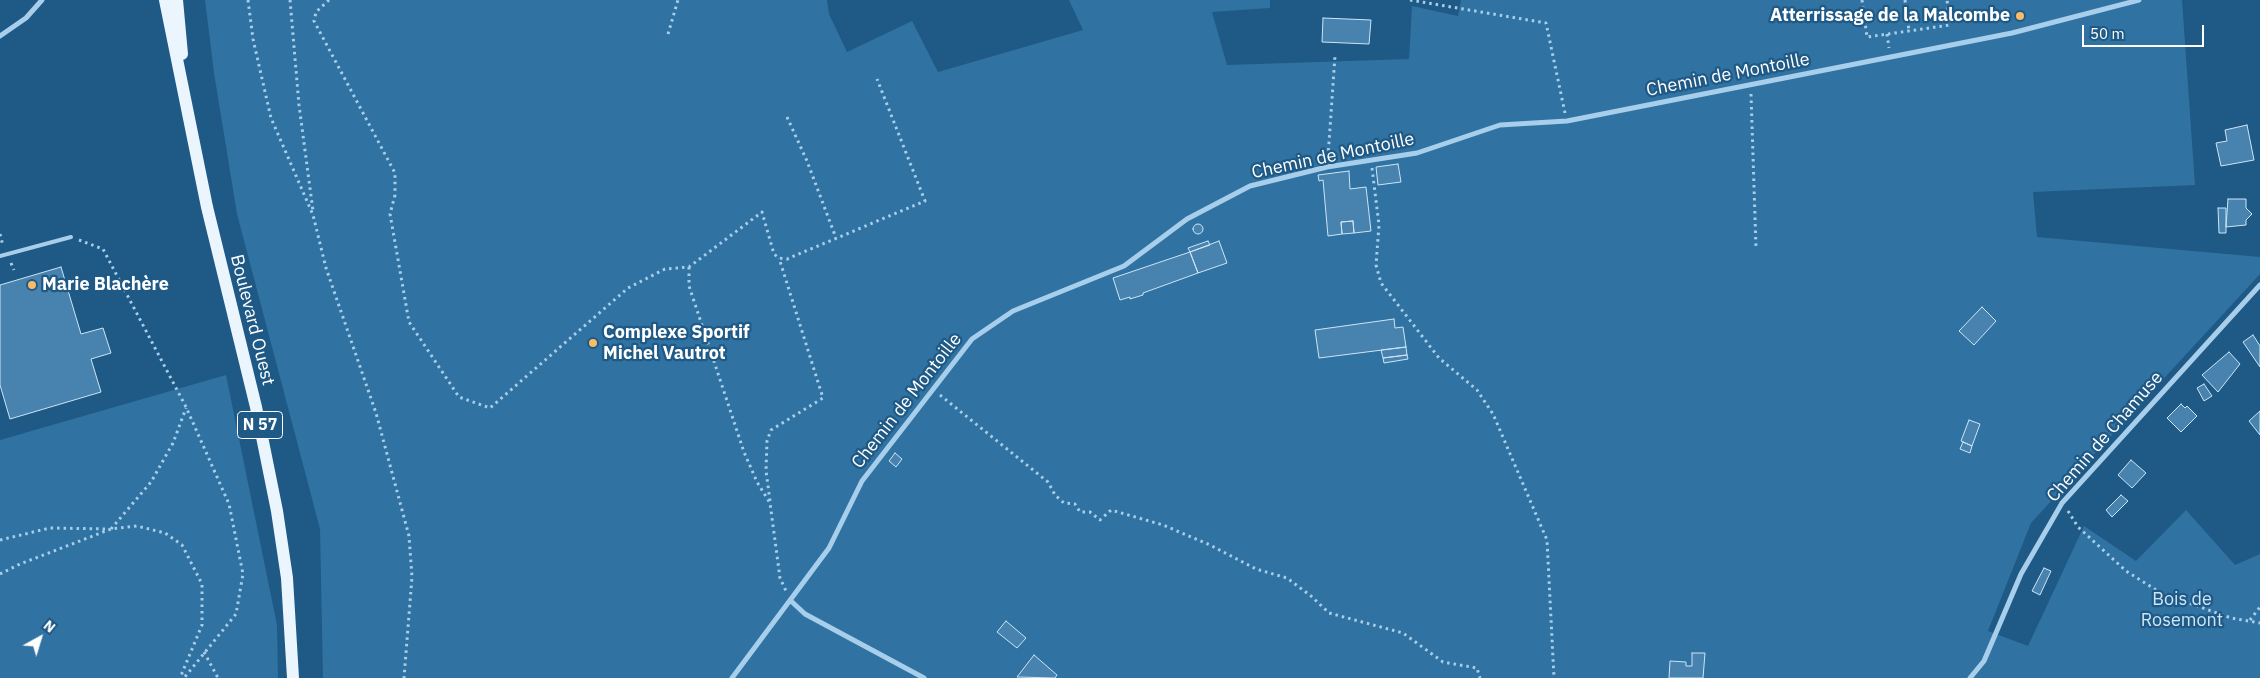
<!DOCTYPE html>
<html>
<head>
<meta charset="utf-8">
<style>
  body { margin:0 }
  #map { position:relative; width:2260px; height:678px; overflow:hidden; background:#1f5985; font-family:"IBM Plex Sans",sans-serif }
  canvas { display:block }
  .north { position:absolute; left:15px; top:613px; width:50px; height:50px; -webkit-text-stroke:4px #1f5985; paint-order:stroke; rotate:39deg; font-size:14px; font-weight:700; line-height:20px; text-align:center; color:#fff }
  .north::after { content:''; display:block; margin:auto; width:18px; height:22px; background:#fff; clip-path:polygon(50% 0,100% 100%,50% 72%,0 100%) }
  .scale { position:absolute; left:2082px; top:25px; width:122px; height:22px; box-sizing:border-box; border:2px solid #fff; border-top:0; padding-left:6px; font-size:15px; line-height:18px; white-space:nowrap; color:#fff; -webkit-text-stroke:4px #1f5985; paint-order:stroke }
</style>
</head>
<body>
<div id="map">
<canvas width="2260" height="678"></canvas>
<div class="north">N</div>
<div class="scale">50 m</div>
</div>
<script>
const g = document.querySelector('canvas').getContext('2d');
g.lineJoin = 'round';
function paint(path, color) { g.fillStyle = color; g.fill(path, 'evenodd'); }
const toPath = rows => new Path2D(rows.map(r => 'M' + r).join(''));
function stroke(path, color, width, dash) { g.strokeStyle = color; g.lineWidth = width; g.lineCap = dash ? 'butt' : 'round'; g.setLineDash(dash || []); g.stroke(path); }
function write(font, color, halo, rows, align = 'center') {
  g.font = font + ' "IBM Plex Sans",sans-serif'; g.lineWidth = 4.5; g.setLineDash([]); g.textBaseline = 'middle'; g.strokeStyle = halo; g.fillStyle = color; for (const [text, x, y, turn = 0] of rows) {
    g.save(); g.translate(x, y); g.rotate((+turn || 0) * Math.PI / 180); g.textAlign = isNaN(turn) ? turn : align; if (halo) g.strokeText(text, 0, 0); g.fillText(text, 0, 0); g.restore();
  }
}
paint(toPath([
  [205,0,827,0,829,14,847,52,912,21,938,72,1083,30,1069,0,1270,0,1270,8,1212,12,1227,65,1409,59,1412,6,1458,16,1461,0,2182,0,2195,185,2033,192,2037,237,2260,257,2260,274,2031,523,1988,631,2028,646,2084,526,2136,561,2186,510,2235,565,2260,554,2260,678,323,678,320,529,237,214,214,73],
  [226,375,277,625,278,678,0,678,0,440]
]), '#3072a2');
const building = toPath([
  [1323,18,1371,20,1369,44,1322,42,1323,18],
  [2247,125,2254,160,2221,166,2216,143,2227,141,2225,130,2247,125],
  [1398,164,1401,182,1378,185,1376,167,1398,164],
  [1349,171,1350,189,1366,187,1371,231,1354,233,1353,221,1341,222,1342,234,1328,236,1323,180,1319,181,1318,175,1349,171],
  [2228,199,2246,199,2246,208,2252,214,2246,220,2246,225,2226,227,2228,199],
  [2218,208,2226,208,2226,233,2219,233,2218,208],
  [1353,221,1354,233,1342,234,1341,222,1353,221],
  '1193 229a5 5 0 1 1 10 0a5 5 0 1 1-10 0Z',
  [1208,241,1210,245,1190,252,1188,248,1208,241],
  [1219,241,1227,263,1198,273,1190,252,1219,241],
  [1190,252,1198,273,1143,293,1143,295,1130,299,1130,297,1120,300,1113,278,1190,252],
  [61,267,81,334,103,328,111,353,91,359,101,392,10,419,0,385,0,285,61,267],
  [1982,307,1996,321,1974,345,1959,331,1982,307],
  [1394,319,1395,328,1403,327,1406,347,1319,358,1315,330,1394,319],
  [2253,335,2260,346,2260,367,2243,342,2253,335],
  [1406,347,1407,355,1383,358,1381,350,1406,347],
  [2229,352,2240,364,2218,392,2202,375,2229,352],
  [1407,355,1408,359,1384,363,1383,358,1407,355],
  [2204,384,2212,396,2204,401,2197,388,2204,384],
  [2181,404,2185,408,2187,406,2197,416,2181,432,2167,418,2181,404],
  [2260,411,2260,435,2249,421,2260,411],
  [1969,420,1980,424,1972,446,1961,441,1969,420],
  [1963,442,1972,446,1970,453,1960,449,1963,442],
  [895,453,902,459,896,467,889,461,895,453],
  [2131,460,2146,473,2132,488,2118,475,2131,460],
  [2121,495,2128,501,2112,517,2106,510,2121,495],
  [2044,568,2051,571,2040,595,2032,591,2044,568],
  [1006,621,1026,638,1017,648,997,632,1006,621],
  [1692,653,1705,653,1703,678,1669,678,1670,661,1686,662,1686,666,1692,666,1692,653],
  [1034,655,1057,675,1055,678,1017,677,1034,655]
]);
paint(building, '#4783ae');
stroke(building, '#cce5f7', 1);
stroke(toPath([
  [248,0,253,39,271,118,313,215,326,268,376,413,409,536,412,577,404,678],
  [290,0,299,105,313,211],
  [329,0,316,12,314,21,395,173,395,195,390,214,409,322,459,397,490,408,628,288,665,269,689,267,762,212,774,254,779,258,787,259,925,201,877,79],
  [1410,0,1546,23,1565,113],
  [1862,0,1867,37,1950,25,1947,0],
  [1905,0,1909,31],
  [668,34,678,0],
  [1887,34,1889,48],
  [1751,94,1756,248],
  [787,117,807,161,836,238],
  [1328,157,1335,56],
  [1372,168,1379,225,1376,265,1381,283,1439,358,1477,390,1493,414,1547,540,1554,678],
  [0,234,3,246],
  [79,240,103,249,186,407,229,504,243,574,236,614,184,678],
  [11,263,14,270],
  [689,267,689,286,744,452,757,482,770,503,780,578,786,591],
  [940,395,1048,482,1055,495,1064,503,1075,504,1080,512,1090,512,1100,520,1111,510,1163,525,1210,545,1256,569,1287,578,1311,596,1329,613,1403,633,1443,662,1477,668,1480,678],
  [770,501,766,471,767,441,771,430,823,398,779,258],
  [2068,511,2078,527,2126,571,2161,593,2231,618,2260,623],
  [111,529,151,482,173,443,186,408],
  [0,540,50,528,108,529],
  [0,574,20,564,111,529,137,526,165,533,182,545,202,584,202,625,180,678],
  [2250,620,2260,607],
  [204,652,218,678]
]), '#a7ceea', 3, [2.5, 4]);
stroke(toPath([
  [0,256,71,237]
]), '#a7ceea', 4);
stroke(toPath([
  [0,36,26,18,42,0],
  [791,601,805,614,924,678],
  [732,678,829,548,862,481,972,339,1013,311,1124,266,1187,219,1250,186,1327,167,1417,153,1500,125,1567,121,2012,33,2139,0],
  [1970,678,1984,661,2021,574,2062,503,2260,285]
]), '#a7ceea', 5);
stroke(toPath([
  [165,0,207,207,256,407,277,511,287,578,293,678],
  [177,0,182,54]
]), '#ebf5fe', 12);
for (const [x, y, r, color] of [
  [2020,16,5,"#f8bb67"],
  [32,285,5,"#f8bb67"],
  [593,343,5,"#f8bb67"]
]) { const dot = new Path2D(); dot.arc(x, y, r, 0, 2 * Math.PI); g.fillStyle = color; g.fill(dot); stroke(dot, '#1f5985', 2); }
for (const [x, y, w] of [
  [260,425,45]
]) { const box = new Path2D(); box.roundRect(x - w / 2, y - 13.5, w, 27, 4); g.fillStyle = '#1f5985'; g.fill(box); stroke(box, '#fff', 1); }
write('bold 16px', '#fff', null, [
  ["N 57",260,425]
]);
write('bold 18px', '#fff', '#1f5985', [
  ["Atterrissage de la Malcombe",2010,16,"right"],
  ["Marie Blachère",42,285],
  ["Complexe Sportif",603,333],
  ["Michel Vautrot",603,354]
], 'left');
write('18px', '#fff', '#1f5985', [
  ["Chemin de Montoille",1728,75,-11],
  ["Chemin de Montoille",1333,156,-12],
  ["Boulevard Ouest",252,320,76],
  ["Chemin de Montoille",907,401,-52],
  ["Chemin de Chamuse",2105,437,-49]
]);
write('18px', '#cce5f7', '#1f5985', [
  ["Bois de",2182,600],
  ["Rosemont",2182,621]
]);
</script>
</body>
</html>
